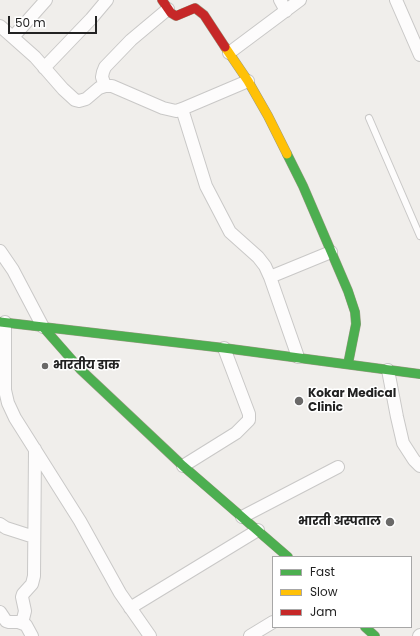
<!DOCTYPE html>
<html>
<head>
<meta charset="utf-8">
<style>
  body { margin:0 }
  #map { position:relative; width:420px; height:636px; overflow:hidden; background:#f0eeeb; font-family:Poppins,sans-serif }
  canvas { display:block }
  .legend { position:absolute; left:272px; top:556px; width:140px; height:72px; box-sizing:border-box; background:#fff; border:1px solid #a7a7a7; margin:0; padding:5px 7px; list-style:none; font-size:12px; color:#222 }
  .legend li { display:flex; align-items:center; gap:8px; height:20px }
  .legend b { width:20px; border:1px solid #a7a7a7 }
  .scale { position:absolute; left:8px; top:16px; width:89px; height:18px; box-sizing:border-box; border:2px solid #222; border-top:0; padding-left:5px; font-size:12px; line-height:14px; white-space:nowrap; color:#222; -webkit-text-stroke:3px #fff; paint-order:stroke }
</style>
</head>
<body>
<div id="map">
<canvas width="420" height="636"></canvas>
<ul class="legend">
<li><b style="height:5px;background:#4caf50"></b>Fast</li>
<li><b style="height:5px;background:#ffc107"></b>Slow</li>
<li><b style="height:5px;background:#c62828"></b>Jam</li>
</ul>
<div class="scale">50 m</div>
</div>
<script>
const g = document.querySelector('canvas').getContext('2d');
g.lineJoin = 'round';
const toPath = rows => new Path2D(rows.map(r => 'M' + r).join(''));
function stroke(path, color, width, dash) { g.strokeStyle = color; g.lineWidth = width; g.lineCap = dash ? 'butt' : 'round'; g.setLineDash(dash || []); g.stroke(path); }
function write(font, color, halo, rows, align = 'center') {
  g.font = font + ' Poppins,"Noto Sans Devanagari",sans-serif'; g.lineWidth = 3; g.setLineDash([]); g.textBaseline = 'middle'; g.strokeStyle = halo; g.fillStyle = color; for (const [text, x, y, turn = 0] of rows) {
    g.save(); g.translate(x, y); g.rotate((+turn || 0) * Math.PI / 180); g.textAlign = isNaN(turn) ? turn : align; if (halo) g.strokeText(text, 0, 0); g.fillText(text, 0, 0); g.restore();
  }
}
const lane = toPath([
  [369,118,420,236]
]);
const street = toPath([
  [280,0,286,11],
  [396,0,420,55],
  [0,26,35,57,63,89,75,100,79,101,86,99,99,88,105,86,112,86,163,108,176,111,182,109,248,81],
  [13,37,46,0],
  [229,53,300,0],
  [44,68,91,19,107,0],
  [105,86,102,77,103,72,105,67,131,40,168,9],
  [182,109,206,186,230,232,258,257,265,266,270,277,298,357],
  [0,251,13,270,43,327],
  [270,277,331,252],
  [5,322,5,390,8,403,15,418,80,521,120,593,150,636],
  [388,370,397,417,403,443,414,460,420,466],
  [183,466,236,433,249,420,249,414,224,348],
  [242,517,338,467],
  [0,524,6,528,34,537],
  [130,608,258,530],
  [0,612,6,621,9,622,18,622,26,625,32,636],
  [22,623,25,611,22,597,23,594,32,584,34,576,35,449],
  [250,636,273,622],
  [419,636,420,635]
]);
const fast = toPath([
  [287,154,303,186,348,291,355,312,356,324,348,364],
  [0,322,224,348,420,374],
  [43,327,80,369,183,466,288,557],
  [365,627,375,636]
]);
const slow = toPath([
  [225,47,248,81,268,116,287,154]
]);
const jam = toPath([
  [162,0,171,13,176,16,195,8,204,15,225,47]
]);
stroke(lane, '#c9c8c7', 8);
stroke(street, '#c9c8c7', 14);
stroke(fast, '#999a82', 10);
stroke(slow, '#999a82', 10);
stroke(jam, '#999a82', 10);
stroke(lane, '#fdfcfc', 6);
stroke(street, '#fdfcfc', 12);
stroke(fast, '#4caf50', 9);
stroke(slow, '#ffc107', 9);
stroke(jam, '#c62828', 9);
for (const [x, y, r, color] of [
  [45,366,4,"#6a6968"],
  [299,401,5,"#6a6968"],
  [390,522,5,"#6a6968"]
]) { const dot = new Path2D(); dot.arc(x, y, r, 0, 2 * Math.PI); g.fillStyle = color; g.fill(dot); stroke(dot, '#fff', 1.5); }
write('bold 12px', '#222', '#fff', [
  ["भारतीय डाक",53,366],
  ["Kokar Medical",308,394],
  ["Clinic",308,408],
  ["भारती अस्पताल",381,522,"right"]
], 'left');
</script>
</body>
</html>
